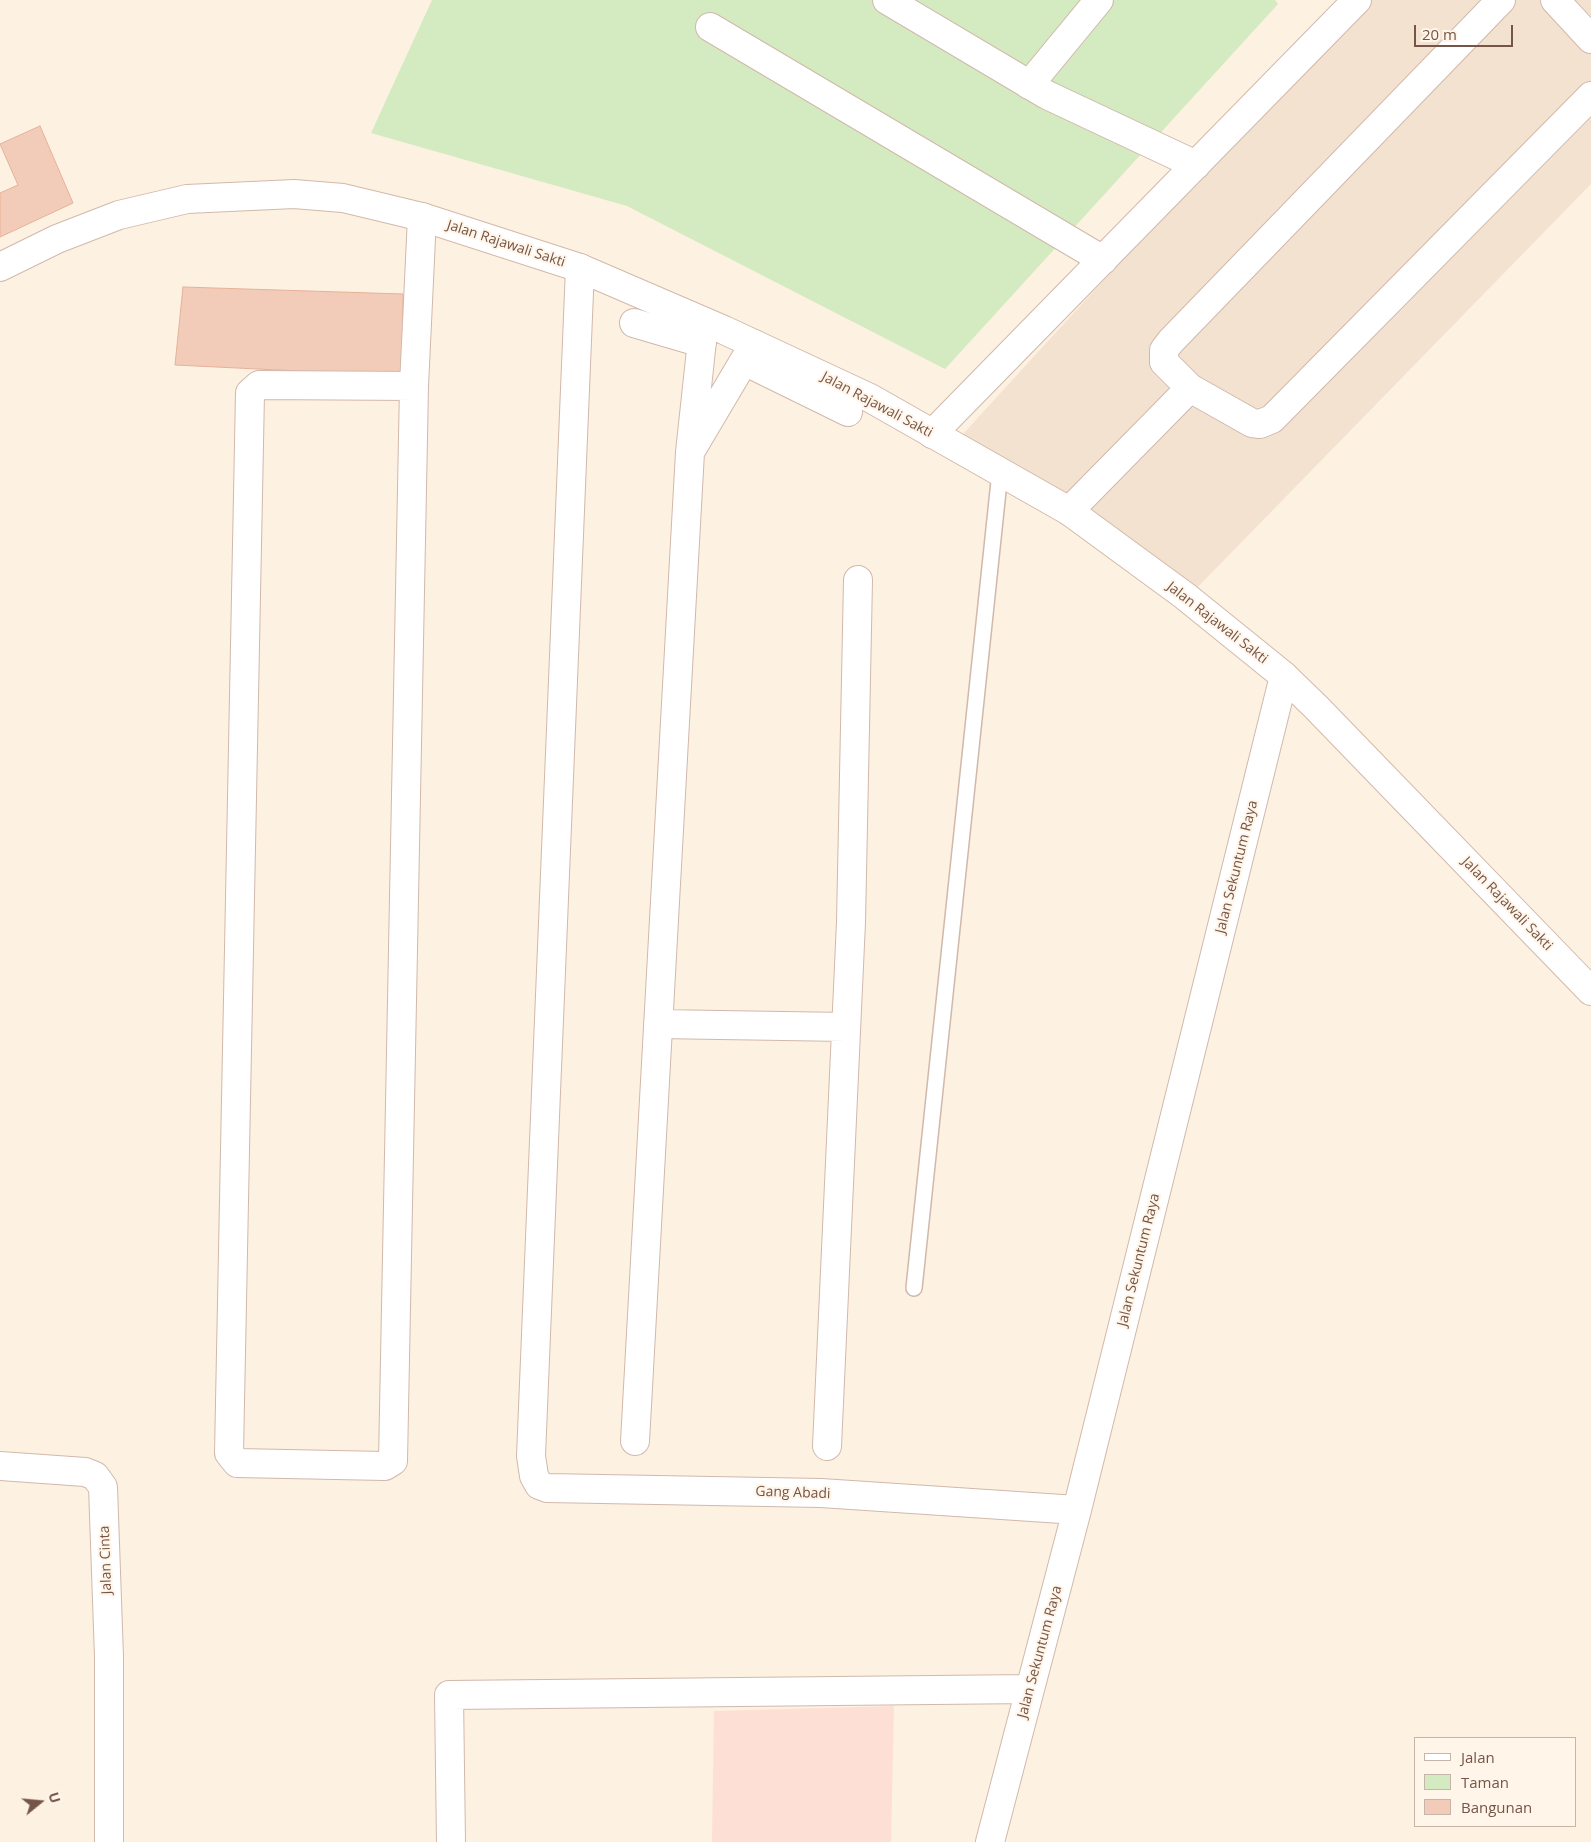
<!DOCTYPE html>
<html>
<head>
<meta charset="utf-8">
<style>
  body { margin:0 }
  #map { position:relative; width:1591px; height:1842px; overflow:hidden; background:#fdf1e2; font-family:"Open Sans",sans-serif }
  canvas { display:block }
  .legend { position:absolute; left:1414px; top:1737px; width:162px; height:90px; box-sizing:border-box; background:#fff5e9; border:1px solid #c8b5a9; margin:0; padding:6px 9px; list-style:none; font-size:15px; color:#755548 }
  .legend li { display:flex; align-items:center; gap:10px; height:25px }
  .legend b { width:25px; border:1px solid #c8b5a9 }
  .north { position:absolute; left:15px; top:1777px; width:50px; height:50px; -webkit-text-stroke:4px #fff5e9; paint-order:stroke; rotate:73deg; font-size:14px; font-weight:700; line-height:20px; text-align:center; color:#755548 }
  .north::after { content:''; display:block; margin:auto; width:18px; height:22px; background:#755548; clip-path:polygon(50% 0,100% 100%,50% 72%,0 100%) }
  .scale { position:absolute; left:1414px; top:25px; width:99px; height:22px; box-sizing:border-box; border:2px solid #755548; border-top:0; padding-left:6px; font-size:15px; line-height:18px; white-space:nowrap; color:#755548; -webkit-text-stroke:4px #fff5e9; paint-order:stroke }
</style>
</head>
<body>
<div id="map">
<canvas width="1591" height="1842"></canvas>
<ul class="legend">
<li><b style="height:6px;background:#fff"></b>Jalan</li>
<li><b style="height:14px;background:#d4eac0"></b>Taman</li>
<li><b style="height:14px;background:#f3ccb9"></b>Bangunan</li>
</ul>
<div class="north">U</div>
<div class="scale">20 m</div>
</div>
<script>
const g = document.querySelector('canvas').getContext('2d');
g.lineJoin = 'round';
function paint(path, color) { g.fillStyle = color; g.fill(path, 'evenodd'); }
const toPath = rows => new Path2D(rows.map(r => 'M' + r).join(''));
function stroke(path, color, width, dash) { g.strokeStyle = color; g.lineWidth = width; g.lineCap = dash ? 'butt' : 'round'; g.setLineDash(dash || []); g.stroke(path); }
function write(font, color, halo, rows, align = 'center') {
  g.font = font + ' "Open Sans",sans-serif'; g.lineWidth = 4; g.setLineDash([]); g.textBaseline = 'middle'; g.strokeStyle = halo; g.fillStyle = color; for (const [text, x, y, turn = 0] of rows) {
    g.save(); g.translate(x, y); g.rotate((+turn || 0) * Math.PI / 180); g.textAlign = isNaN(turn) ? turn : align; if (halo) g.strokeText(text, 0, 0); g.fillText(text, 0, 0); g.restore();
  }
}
paint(toPath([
  [1360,0,1591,0,1591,184,1189,596,952,446]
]), '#f4e2d0');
paint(toPath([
  [894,1706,891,1842,712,1842,714,1711]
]), '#fddfd5');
paint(toPath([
  [432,0,1275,0,1278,4,945,369,627,206,371,133]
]), '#d4eac0');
const building = toPath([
  [40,126,73,203,0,237,0,193,18,185,0,144,40,126],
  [183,287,403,294,402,376,175,365,183,287]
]);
paint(building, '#f3ccb9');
stroke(building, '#e5b199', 1);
const lane = toPath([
  [914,1288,1000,472]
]);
const street = toPath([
  [887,0,1047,95,1196,165],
  [1555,0,1591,39],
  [710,27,1103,260],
  [1029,85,1099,0],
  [580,268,531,1456,534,1476,539,1485,547,1488,821,1493,1077,1510],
  [704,322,690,452,754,344],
  [634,323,702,343],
  [744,361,848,412],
  [414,386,259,385,250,393,229,1453,237,1463,385,1466,393,1461,414,386,422,217],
  [1190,388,1164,362,1164,350,1171,341,1501,0],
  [932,434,1357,0],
  [1069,511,1190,388,1252,423,1260,424,1272,419,1591,96],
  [658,1024,846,1027],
  [635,1441,690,452],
  [827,1446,851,922,858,580],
  [0,1466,85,1472,95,1476,103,1487,109,1657,109,1842],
  [451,1842,449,1695,1030,1689],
  [990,1842,1077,1510,1284,676]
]);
const secondary = toPath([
  [0,267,57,239,119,215,187,199,294,194,343,198,422,217,580,268,724,330,870,398,1069,511,1185,596,1284,676,1316,707,1591,991]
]);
stroke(lane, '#d0b9ac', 18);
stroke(street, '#d0b9ac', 30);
stroke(secondary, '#d3b9a9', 30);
stroke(lane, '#fff', 15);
stroke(street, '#fff', 28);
stroke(secondary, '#fff', 28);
write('14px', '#755548', '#fff5e9', [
  ["Jalan Rajawali Sakti",506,244,18],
  ["Jalan Rajawali Sakti",877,405,28],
  ["Jalan Rajawali Sakti",1217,623,38],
  ["Jalan Sekuntum Raya",1237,867,-76],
  ["Jalan Rajawali Sakti",1507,904,46],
  ["Jalan Sekuntum Raya",1139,1260,-76],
  ["Gang Abadi",793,1493,2],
  ["Jalan Cinta",106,1560,-92],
  ["Jalan Sekuntum Raya",1040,1652,-75]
]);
</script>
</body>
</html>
